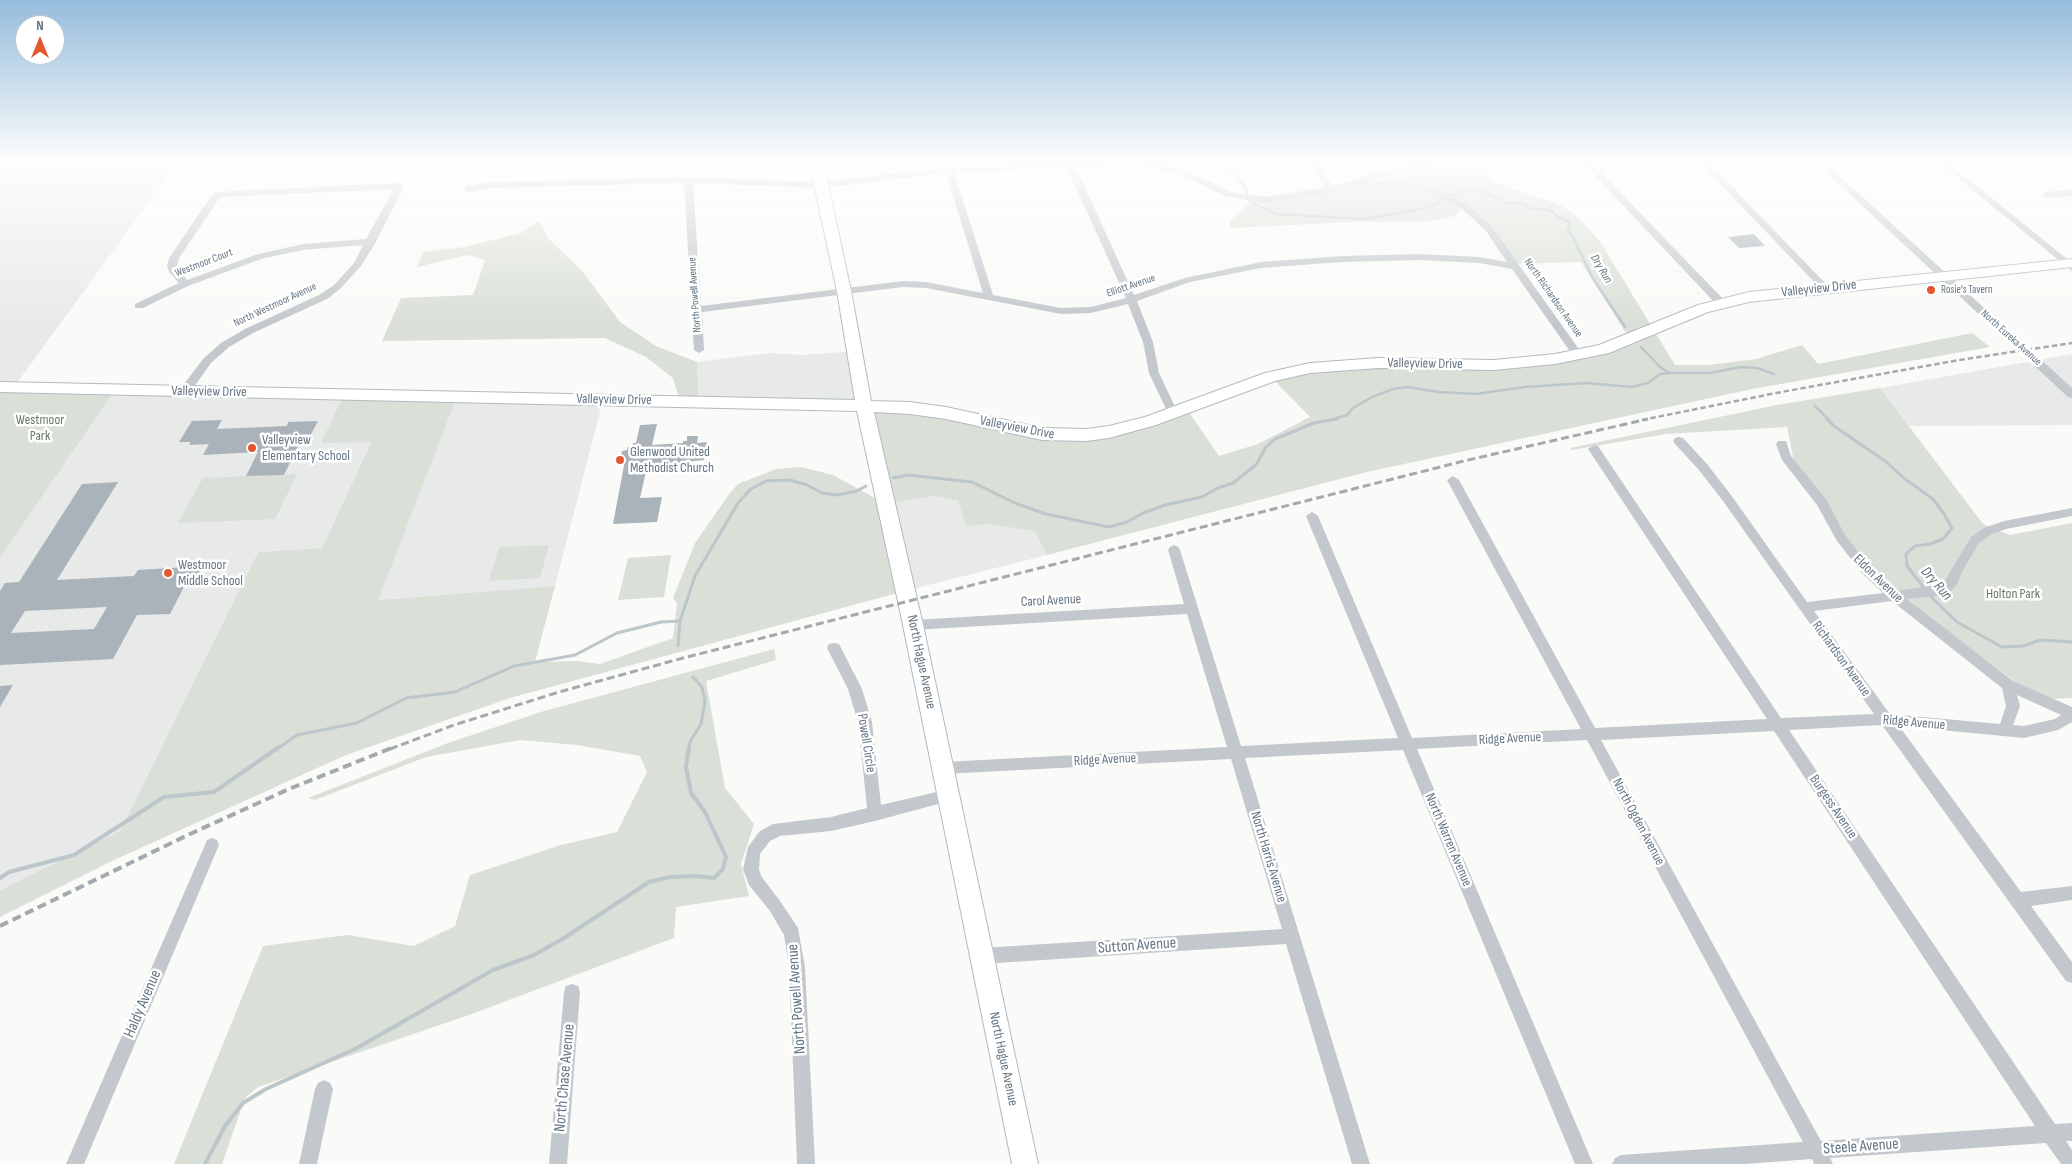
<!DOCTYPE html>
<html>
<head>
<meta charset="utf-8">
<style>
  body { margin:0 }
  #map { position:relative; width:2072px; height:1164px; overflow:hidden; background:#fafaf8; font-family:"Sofia Sans Condensed",sans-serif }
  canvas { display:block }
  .north { position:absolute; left:15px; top:15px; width:50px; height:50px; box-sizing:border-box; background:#fff; border:1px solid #c1c8cd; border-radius:50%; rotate:0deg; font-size:14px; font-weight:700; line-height:20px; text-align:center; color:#657683 }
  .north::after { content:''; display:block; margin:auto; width:18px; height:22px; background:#e4572e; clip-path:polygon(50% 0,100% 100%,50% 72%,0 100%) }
</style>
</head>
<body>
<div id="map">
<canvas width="2072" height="1164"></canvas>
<div class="north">N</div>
</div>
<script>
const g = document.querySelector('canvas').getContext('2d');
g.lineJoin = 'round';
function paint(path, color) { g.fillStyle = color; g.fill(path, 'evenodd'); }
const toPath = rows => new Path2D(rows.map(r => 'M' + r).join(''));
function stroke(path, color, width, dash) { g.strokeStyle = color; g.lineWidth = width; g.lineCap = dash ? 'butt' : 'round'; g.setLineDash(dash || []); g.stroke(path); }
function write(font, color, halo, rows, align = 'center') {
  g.font = font + ' "Sofia Sans Condensed",sans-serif'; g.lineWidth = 5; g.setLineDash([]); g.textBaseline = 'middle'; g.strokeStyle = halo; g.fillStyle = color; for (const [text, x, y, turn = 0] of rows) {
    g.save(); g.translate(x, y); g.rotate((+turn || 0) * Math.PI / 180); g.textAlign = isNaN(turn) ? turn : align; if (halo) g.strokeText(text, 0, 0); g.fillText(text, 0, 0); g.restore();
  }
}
paint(toPath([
  [175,166,14,387,0,387,0,173],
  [855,351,864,406,699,402,697,362,769,353,803,355],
  [2072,354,2072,425,1909,426,1880,388],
  [115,390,344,395,371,441,322,548,258,552,120,831,0,890,0,558],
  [457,397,603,400,555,586,377,600],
  [933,496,958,501,966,527,986,524,1034,531,1047,555,905,591,887,504]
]), '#e8e9e9');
paint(toPath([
  [1426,161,1476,161,1497,183,1563,206,1583,222,1601,243,1675,365,1708,365,1756,359,1802,345,1818,364,1972,333,1990,347,1752,389,1367,472,1047,555,1034,531,986,524,966,527,958,501,933,496,887,504,905,591,510,698,346,755,112,861,0,917,0,890,120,831,258,552,322,548,371,442,321,443,344,395,457,397,378,600,555,586,535,662,577,661,600,664,673,638,677,604,673,598,695,543,730,493,738,484,776,469,801,467,833,475,886,504,864,406,1086,435,1186,408,1219,456,1258,444,1310,417,1271,377,1310,368,1513,364,1630,339,1581,262,1513,264,1489,229,1464,207,1455,216,1430,221,1351,222,1231,228,1230,222,1254,199,1355,184,1388,183,1377,176],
  [538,221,543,227,547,237,583,272,620,322,656,346,697,362,699,402,680,401,673,378,646,357,605,338,382,341,401,298,473,295,485,260,467,255,417,267,424,252,464,247,521,233],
  [0,387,115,390,0,558],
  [1880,388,1983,524,2010,535,2072,523,2072,698,2050,699,2025,689,1917,609,1914,604,1874,575,1850,547,1794,462,1787,427,1666,434,1572,450,1570,448,1777,405],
  [297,474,275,519,178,523,203,478],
  [549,545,540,578,489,581,498,550,501,547],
  [671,555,664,597,618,600,628,558],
  [774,649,776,660,706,681,725,788,754,824,741,864,749,896,676,907,674,938,469,1015,258,1087,245,1098,222,1164,174,1164,263,946,348,935,414,946,455,926,470,875,561,845,617,832,647,772,640,756,577,745,520,740,426,757,315,800,308,798,448,743,544,711]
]), '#dadfd7');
stroke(toPath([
  [1213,161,1233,172,1245,187,1250,202,1276,214,1365,219,1427,208,1439,202,1441,198,1467,190,1481,190,1506,203,1521,203,1533,209,1550,210,1558,217,1568,221,1571,225,1568,227,1568,231,1572,235,1592,277,1625,327],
  [1641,347,1660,367,1669,373,1710,373,1741,367,1757,368,1774,374],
  [1815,406,1829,420],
  [1330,420,1347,415,1353,408,1372,397,1393,389,1407,387,1439,392,1476,394,1525,387,1587,383,1631,387,1648,383,1660,374,1669,373]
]), '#bbc7cb', 2.5);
stroke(toPath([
  [1827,419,1834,426,1885,461,1905,479,1933,499,1944,514,1952,528,1943,539,1930,544,1915,546,1906,554,1907,566,1925,589],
  [893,478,908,475,972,482,1017,504,1046,514,1109,527,1127,522,1143,513,1165,505,1202,497,1218,488,1233,483,1256,465,1266,447,1275,439,1314,423,1337,419],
  [1928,594,1957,622,2002,647,2023,646,2040,640,2072,642],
  [678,646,680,621,695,576,738,503,751,489,766,481,790,480,807,485,822,493,837,495,857,491,866,486],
  [277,749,297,735,357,723,406,698,455,692,514,666,575,655,617,633,661,622,680,621],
  [689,749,690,742,701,724,705,701,702,687,693,677]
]), '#bbc7cb', 3);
stroke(toPath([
  [0,878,9,872,74,855,164,797,214,792,279,747],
  [205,1164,225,1126,243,1103,266,1089,357,1048,493,970,534,955,564,938,649,882,670,877,695,876,714,878,723,869,726,857,705,812,691,793,686,767,689,747]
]), '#bbc7cb', 4);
paint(toPath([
  [1754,234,1765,246,1739,248,1728,237],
  [222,420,217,429,287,426,288,422,318,421,308,440,301,440,284,475,246,476,258,452,203,455,209,444,189,445,191,442,179,442,192,421],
  [657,424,652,445,683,443,683,441,687,441,687,436,698,436,697,443,707,442,704,460,684,462,683,470,646,471,640,498,662,497,657,522,613,524,625,460,620,460,622,451,627,450,628,447,632,447,633,443,636,443,640,425],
  [118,482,57,580,134,576,138,570,203,566,193,586,184,587,170,614,137,615,113,659,0,665,0,591,5,583,19,582,82,484],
  [107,607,94,629,11,633,25,611],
  [13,685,0,707,0,686]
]), '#aab3b9');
const secondary = toPath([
  [809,161,823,161,851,291,871,401,910,402,946,407,1042,428,1086,429,1109,426,1145,417,1265,373,1310,363,1378,358,1494,360,1555,354,1599,345,1698,305,1749,292,2072,259,2072,267,1749,302,1708,312,1609,353,1555,364,1494,370,1378,368,1310,373,1275,381,1156,425,1109,438,1086,441,1042,440,946,419,910,414,874,412,923,625,1038,1164,1012,1164,903,625,857,411,0,392,0,382,855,400,837,291,809,161]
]);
stroke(secondary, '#b3babf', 2);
paint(toPath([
  [1134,161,1154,162,1192,173,1230,192,1265,197,1324,188,1309,161,1317,161,1332,186,1418,161,1430,161,1429,163,1369,181,1401,182,1427,186,1467,204,1492,227,1583,355,1582,357,1574,357,1512,269,1479,263,1419,260,1342,262,1261,268,1190,282,1137,301,1153,342,1159,373,1178,413,1173,417,1168,413,1149,373,1143,342,1128,304,1091,313,1061,314,926,288,903,287,702,312,704,350,699,353,694,350,684,183,491,188,467,192,463,189,467,186,491,182,688,177,822,182,949,167,1134,161],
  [1131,166,1153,168,1186,177,1224,196,1265,203,1330,193,1360,184,1364,187,1401,188,1425,191,1461,208,1486,231,1507,262,1479,257,1419,254,1342,256,1261,262,1185,278,1134,295,1076,168,1131,166],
  [1067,168,1126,298,1091,307,1061,308,993,295,954,172,1067,168],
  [946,173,983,293,926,282,903,281,701,306,693,183,822,188,946,173],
  [1581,161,1590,161,1725,301,1725,305,1717,305,1581,161],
  [1698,161,1707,161,1828,286,1828,290,1822,290,1698,161],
  [1814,161,1823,161,2072,388,2072,398,2068,397,1814,161],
  [1937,161,1946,161,2072,263,2072,271,1937,161],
  [400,183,404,186,376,242,361,266,340,289,327,299,253,333,229,347,211,363,189,394,181,394,180,391,181,388,203,359,221,343,245,329,319,295,334,285,354,263,363,245,303,250,261,259,188,286,143,308,135,308,135,304,179,283,169,272,167,266,169,258,214,192,400,183],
  [394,189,366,239,303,244,258,254,187,280,179,271,177,266,179,258,220,197,394,189],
  [2072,190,2072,196,2046,198,2041,195,2046,192,2072,190],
  [1679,437,1683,438,1707,464,1731,495,1807,602,1883,593,1861,572,1837,541,1817,505,1782,460,1776,444,1778,441,1786,441,1791,456,1826,499,1845,535,1869,566,1897,591,1943,584,1971,537,1984,528,2004,521,2072,508,2072,516,2006,529,1992,534,1979,543,1963,570,1957,584,1951,591,1936,596,1907,599,2013,681,2072,707,2072,722,2058,730,2024,738,1899,726,2021,892,2072,886,2072,900,2031,906,2072,962,2072,983,2066,981,1882,725,1789,730,2055,1124,2072,1123,2072,1141,2066,1141,2072,1150,2072,1164,2061,1164,2046,1143,1830,1158,1833,1164,1814,1164,1812,1159,1745,1164,1612,1164,1615,1158,1621,1155,1803,1142,1587,740,1417,749,1593,1164,1575,1164,1403,750,1245,758,1370,1164,1352,1164,1286,944,982,964,976,962,974,956,976,950,982,948,1282,929,1231,759,944,774,939,772,937,768,939,764,944,762,1227,747,1187,614,913,630,908,629,907,625,908,621,913,620,1184,604,1168,550,1170,547,1174,545,1178,547,1180,550,1241,746,1398,738,1306,516,1312,512,1318,516,1412,738,1581,729,1447,480,1453,476,1459,480,1595,728,1767,719,1590,452,1588,449,1594,445,1598,446,1781,718,1874,714,1723,501,1699,470,1675,444,1673,441,1675,438,1679,437],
  [1892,601,2002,688,2006,706,2000,724,1890,714,1814,611,1892,601],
  [2017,695,2061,715,2055,719,2024,726,2013,725,2020,706,2017,695],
  [1774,731,2035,1126,1821,1141,1601,740,1774,731],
  [834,643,839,644,862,689,872,722,881,805,949,789,954,790,956,795,954,800,949,801,875,821,831,831,780,836,770,841,760,854,759,869,761,876,780,901,798,928,805,967,815,1164,797,1164,789,967,784,935,770,911,749,885,743,869,748,847,760,831,773,824,831,817,867,808,858,722,848,689,827,648,829,644,834,643],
  [212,838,217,840,219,845,84,1164,66,1164,205,845,207,840,212,838],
  [572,984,578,986,580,992,567,1164,549,1164,564,992,566,986,572,984],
  [324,1080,330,1083,333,1089,317,1164,299,1164,315,1089,318,1083,324,1080]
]), '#c3c8cc');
paint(secondary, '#fff');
stroke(toPath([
  [0,166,141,161],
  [1642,420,1776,393,1959,360,2072,343]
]), '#a2aab0', 2.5, [5.5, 3]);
stroke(toPath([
  [390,749,454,725,559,692,683,658,1468,460,1648,419]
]), '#a2aab0', 3, [8, 4]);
stroke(toPath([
  [0,926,190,834,289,789,394,747]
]), '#a2aab0', 4, [9, 5]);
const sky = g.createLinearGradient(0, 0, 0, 324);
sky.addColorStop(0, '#96bcdc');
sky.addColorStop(0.5, '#fdfdfc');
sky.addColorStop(1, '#fdfdfc00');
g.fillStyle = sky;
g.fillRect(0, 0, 2072, 324);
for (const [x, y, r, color] of [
  [1931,290,5,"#e4572e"],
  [252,448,5,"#e4572e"],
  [620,460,5,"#e4572e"],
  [168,573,5,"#e4572e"]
]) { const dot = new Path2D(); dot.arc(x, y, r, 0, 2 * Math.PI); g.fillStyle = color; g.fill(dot); stroke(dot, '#fff', 2); }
write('11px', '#657683', '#fff', [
  ["Westmoor Court",204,263,-21],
  ["Elliott Avenue",1131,286,-19],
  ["North Powell Avenue",695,295,-94],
  ["North Richardson Avenue",1553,298,55],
  ["North Westmoor Avenue",275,305,-25],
  ["North Eureka Avenue",2011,338,42]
]);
write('11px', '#657683', '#fff', [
  ["Rosie's Tavern",1941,290]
], 'left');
write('italic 12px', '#60757c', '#fff', [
  ["Dry Run",1601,269,59]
]);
write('14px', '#657683', '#fff', [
  ["Valleyview Drive",1819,289,-6],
  ["Valleyview Drive",1425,364,1],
  ["Valleyview Drive",209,392,1],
  ["Valleyview Drive",614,400,1],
  ["Valleyview Drive",1017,428,11],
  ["Eldon Avenue",1878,579,44],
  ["Carol Avenue",1051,601,-3],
  ["Richardson Avenue",1841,659,54],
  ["North Hague Avenue",921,662,78],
  ["Ridge Avenue",1914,723,5],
  ["Ridge Avenue",1510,739,-3],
  ["Powell Circle",866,743,81],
  ["Ridge Avenue",1105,760,-3],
  ["Burgess Avenue",1833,807,56],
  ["North Ogden Avenue",1638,822,62],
  ["North Warren Avenue",1448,840,67],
  ["North Harris Avenue",1268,857,73],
  ["North Hague Avenue",1003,1059,78]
]);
write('14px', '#687a64', '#fff', [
  ["Westmoor",40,420],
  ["Park",40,436],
  ["Holton Park",2013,594]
]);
write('14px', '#657683', '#fff', [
  ["Valleyview",262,440],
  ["Elementary School",262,456],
  ["Glenwood United",630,452],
  ["Methodist Church",630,468],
  ["Westmoor",178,565],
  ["Middle School",178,581]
], 'left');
write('italic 15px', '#60757c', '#fff', [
  ["Dry Run",1936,584,49]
]);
write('16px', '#657683', '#fff', [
  ["Sutton Avenue",1137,946,-4],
  ["North Powell Avenue",797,999,-94],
  ["Haldy Avenue",143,1004,-67],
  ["North Chase Avenue",565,1078,-85],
  ["Steele Avenue",1861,1147,-4]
]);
</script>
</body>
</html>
